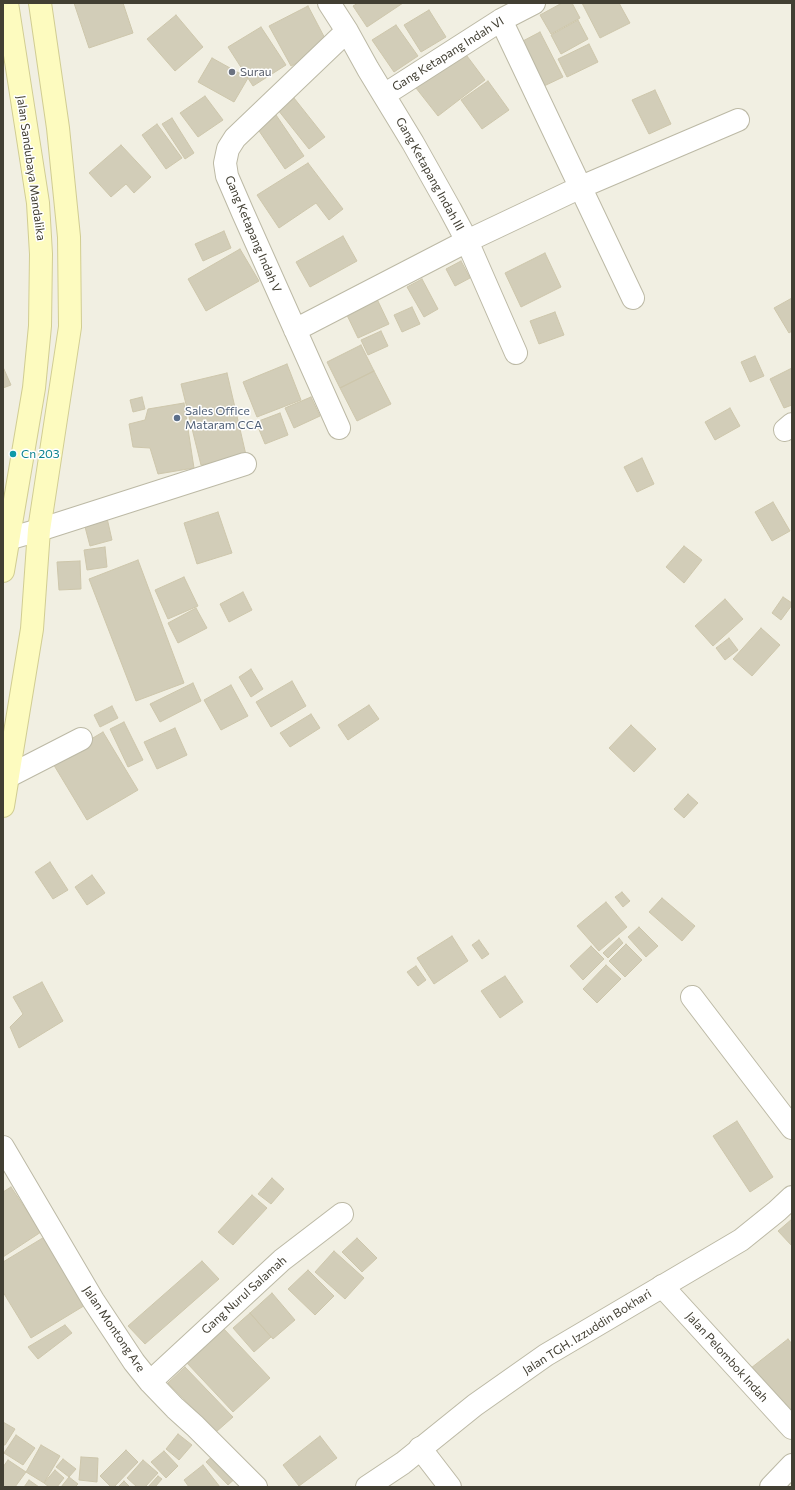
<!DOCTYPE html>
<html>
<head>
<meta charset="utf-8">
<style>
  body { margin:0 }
  #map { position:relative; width:795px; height:1490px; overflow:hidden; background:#f1efe2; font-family:Commissioner,sans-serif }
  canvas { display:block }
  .frame { position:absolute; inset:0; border:4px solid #423f33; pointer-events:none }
</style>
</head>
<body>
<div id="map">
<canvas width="795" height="1490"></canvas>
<div class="frame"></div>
</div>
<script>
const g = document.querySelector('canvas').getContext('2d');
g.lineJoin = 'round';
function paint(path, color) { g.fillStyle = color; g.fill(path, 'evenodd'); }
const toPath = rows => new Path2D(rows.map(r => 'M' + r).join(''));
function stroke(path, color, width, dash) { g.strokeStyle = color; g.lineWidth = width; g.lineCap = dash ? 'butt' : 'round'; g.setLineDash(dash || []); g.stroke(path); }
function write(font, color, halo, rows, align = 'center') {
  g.font = font + ' Commissioner,sans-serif'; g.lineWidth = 3; g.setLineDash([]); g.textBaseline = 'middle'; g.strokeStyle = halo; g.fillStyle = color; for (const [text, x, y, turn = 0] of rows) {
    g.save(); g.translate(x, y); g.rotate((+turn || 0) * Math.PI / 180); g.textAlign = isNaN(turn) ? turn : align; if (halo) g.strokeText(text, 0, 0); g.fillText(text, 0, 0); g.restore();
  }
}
const building = toPath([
  [74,3,123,3,133,33,89,48,74,3],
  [358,3,403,3,367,27,353,6,358,3],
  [562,3,572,3,580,18,551,34,540,15,562,3],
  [582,3,619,3,630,23,600,38,582,3],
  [308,6,329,46,291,66,269,26,308,6],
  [429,10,446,37,421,52,404,25,429,10],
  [176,15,203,47,175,71,147,39,176,15],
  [578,20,588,39,561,54,551,35,578,20],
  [396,25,418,56,394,72,372,40,396,25],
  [261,27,286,65,253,86,228,47,261,27],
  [540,32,563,77,544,86,521,42,540,32],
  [589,44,598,62,567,77,558,59,589,44],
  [464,52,485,80,438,116,416,88,464,52],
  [212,58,248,78,234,102,198,82,212,58],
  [488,81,509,110,482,129,461,100,488,81],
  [655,90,671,124,649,134,632,100,655,90],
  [205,96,223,120,198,137,180,113,205,96],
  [294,98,325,137,309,149,278,110,294,98],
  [274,112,304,156,285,169,255,125,274,112],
  [172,118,194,153,185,159,162,124,172,118],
  [157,124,182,158,166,169,142,135,157,124],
  [121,145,151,177,134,193,126,184,111,197,89,173,121,145],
  [308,163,343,209,329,220,316,203,279,228,257,195,308,163],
  [224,231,231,248,203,261,195,244,224,231],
  [343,236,357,261,310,287,296,262,343,236],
  [240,249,259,281,206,311,188,279,240,249],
  [545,253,561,287,521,307,505,273,545,253],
  [461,261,470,278,455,286,446,269,461,261],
  [422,279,438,309,424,317,407,287,422,279],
  [376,297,389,324,358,338,345,311,376,297],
  [792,298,792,331,789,333,774,308,792,298],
  [412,307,420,324,402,332,394,315,412,307],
  [555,312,564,335,539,344,530,321,555,312],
  [381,331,388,346,368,355,361,340,381,331],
  [361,345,374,371,340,388,327,362,361,345],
  [755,356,764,376,750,382,741,362,755,356],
  [287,364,301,400,257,417,243,382,287,364],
  [3,367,11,385,3,388,3,367],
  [792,368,792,405,784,408,770,379,792,368],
  [374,371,391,404,357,421,340,388,374,371],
  [227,373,246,455,201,465,181,384,227,373],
  [142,397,145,409,133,412,130,400,142,397],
  [311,397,320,416,294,428,285,408,311,397],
  [184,403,194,468,158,474,150,448,133,447,129,424,145,420,148,409,184,403],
  [730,408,740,426,715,440,705,422,730,408],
  [280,413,288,435,265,444,256,422,280,413],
  [642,458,654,484,637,492,624,467,642,458],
  [773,502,790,531,772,541,755,512,773,502],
  [218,512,232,553,197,564,184,523,218,512],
  [107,518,112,540,90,546,84,523,107,518],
  [684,546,702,560,684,583,666,567,684,546],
  [105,547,107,567,87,570,84,550,105,547],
  [138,560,184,683,136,701,89,579,138,560],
  [80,561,81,589,59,590,57,562,80,561],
  [184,577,198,606,168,619,155,590,184,577],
  [243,592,252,610,229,622,220,604,243,592],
  [783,597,792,603,792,605,781,620,772,613,783,597],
  [725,599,743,619,713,646,695,626,725,599],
  [196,608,207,628,178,643,168,623,196,608],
  [761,628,780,645,752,676,733,659,761,628],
  [729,638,738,650,725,660,716,648,729,638],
  [251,669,263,689,251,697,239,677,251,669],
  [292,681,306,706,271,727,256,702,292,681],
  [193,683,201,701,160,722,150,704,193,683],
  [231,685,248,716,221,730,204,700,231,685],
  [369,705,379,719,348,740,338,725,369,705],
  [112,706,118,718,100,727,94,715,112,706],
  [311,714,320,728,290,747,280,733,311,714],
  [124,722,143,760,128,767,110,729,124,722],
  [631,725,656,749,634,772,609,748,631,725],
  [175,728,187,755,157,769,144,742,175,728],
  [103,732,138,790,87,820,52,762,103,732],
  [688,794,698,803,684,818,674,809,688,794],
  [50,862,68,890,53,899,35,872,50,862],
  [92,875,105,893,87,905,75,887,92,875],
  [622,892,630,901,623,907,615,897,622,892],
  [662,898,695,926,682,941,649,912,662,898],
  [606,902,627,927,599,951,577,926,606,902],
  [639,927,658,946,646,957,628,937,639,927],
  [452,936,468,961,434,984,417,958,452,936],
  [619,938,623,943,608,958,603,953,619,938],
  [479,940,489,954,482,959,472,945,479,940],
  [626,944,642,960,625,977,609,961,626,944],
  [591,946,604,959,583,980,570,966,591,946],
  [606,965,621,979,597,1003,583,989,606,965],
  [416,966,426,980,418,986,407,972,416,966],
  [505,976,523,1002,500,1018,481,991,505,976],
  [42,982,63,1021,19,1048,10,1027,23,1014,13,997,42,982],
  [737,1121,773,1177,750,1192,713,1136,737,1121],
  [272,1178,284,1189,271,1204,258,1194,272,1178],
  [11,1187,41,1232,3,1257,3,1192,11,1187],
  [252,1195,267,1208,233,1245,218,1232,252,1195],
  [792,1219,792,1246,778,1231,792,1219],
  [46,1236,87,1304,31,1338,3,1292,3,1262,46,1236],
  [357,1238,377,1258,362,1272,342,1252,357,1238],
  [334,1251,364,1278,345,1299,315,1272,334,1251],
  [202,1261,219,1279,145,1344,128,1326,202,1261],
  [308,1270,334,1296,315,1315,288,1289,308,1270],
  [272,1293,295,1320,273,1339,250,1313,272,1293],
  [250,1313,271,1337,254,1352,233,1328,250,1313],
  [65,1325,72,1333,38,1359,28,1347,65,1325],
  [223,1328,270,1378,233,1412,186,1362,223,1328],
  [788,1339,792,1344,792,1419,751,1368,788,1339],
  [185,1367,233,1417,216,1432,168,1383,185,1367],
  [3,1422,15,1429,5,1445,3,1445,3,1422],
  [178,1434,192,1445,179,1460,166,1449,178,1434],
  [16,1435,35,1448,23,1465,4,1453,16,1435],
  [320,1436,337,1458,299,1486,283,1465,320,1436],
  [41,1445,60,1456,44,1483,26,1472,41,1445],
  [126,1450,138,1462,114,1487,111,1487,100,1476,126,1450],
  [164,1451,178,1466,166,1478,151,1462,164,1451],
  [216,1453,238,1476,228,1485,206,1462,216,1453],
  [81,1457,98,1458,97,1482,79,1480,81,1457],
  [63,1459,76,1469,69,1477,56,1467,63,1459],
  [8,1460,26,1472,15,1487,3,1487,3,1467,8,1460],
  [143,1460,158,1473,145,1487,137,1487,127,1478,143,1460],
  [203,1465,220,1487,189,1487,184,1480,203,1465],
  [55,1470,64,1478,57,1487,49,1487,44,1483,55,1470],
  [158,1476,162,1479,155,1487,148,1487,158,1476],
  [69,1477,78,1484,75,1487,61,1487,69,1477],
  [29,1480,39,1487,24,1487,29,1480],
  [124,1481,130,1487,118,1487,124,1481]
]);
paint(building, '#d2cdb8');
stroke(building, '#cdc6ab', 1);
const minor = toPath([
  [329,3,347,31,368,69,413,143,450,209,467,241,516,353],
  [501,20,633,298],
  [384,95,501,20,534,3],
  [295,330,467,241,581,187,738,120],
  [339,428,243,213,227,176,225,163,228,149,235,138,347,31],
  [785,430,792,424],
  [8,539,39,530,245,464],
  [7,777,81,739],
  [692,997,792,1128],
  [3,1147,93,1300,134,1362,150,1382,175,1408,195,1426,256,1487],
  [662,1286,792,1428],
  [150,1382,282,1260,342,1214],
  [420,1448,450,1487],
  [771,1487,792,1465]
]);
const tertiary = toPath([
  [367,1487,403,1463,475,1405,546,1355,741,1240,777,1211,792,1197]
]);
const secondary = toPath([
  [3,571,34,388,40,326,41,254,38,203,7,3],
  [3,806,32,629,39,530,70,327,69,237,58,128,40,3]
]);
stroke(minor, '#bcb9a5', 24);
stroke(tertiary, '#bcb9a5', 24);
stroke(secondary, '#d1cd92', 24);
stroke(minor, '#fff', 22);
stroke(tertiary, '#fff', 22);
stroke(secondary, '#fdfbbf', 22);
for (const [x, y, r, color] of [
  [232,72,4,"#6b7280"],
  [177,418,4,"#5c6f8a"],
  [13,454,4,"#0f9aa8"]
]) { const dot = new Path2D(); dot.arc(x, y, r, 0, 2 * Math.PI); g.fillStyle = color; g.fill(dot); stroke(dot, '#fff', 1.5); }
write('12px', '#423f33', '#fff', [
  ["Gang Ketapang Indah VI",448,54,-32],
  ["Jalan Sandubaya Mandalika",31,168,82],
  ["Gang Ketapang Indah III",430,174,61],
  ["Gang Ketapang Indah V",253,234,67],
  ["Gang Nurul Salamah",244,1295,-42],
  ["Jalan Montong Are",114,1329,56],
  ["Jalan TGH. Izzuddin Bokhari",587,1332,-32],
  ["Jalan Pelombok Indah",727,1357,48]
]);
write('12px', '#5b616d', '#fff', [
  ["Surau",240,72]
], 'left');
write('12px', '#4e5e75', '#fff', [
  ["Sales Office",185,411],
  ["Mataram CCA",185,425]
], 'left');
write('12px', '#0d838f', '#fff', [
  ["Cn 203",21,454]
], 'left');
</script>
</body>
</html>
